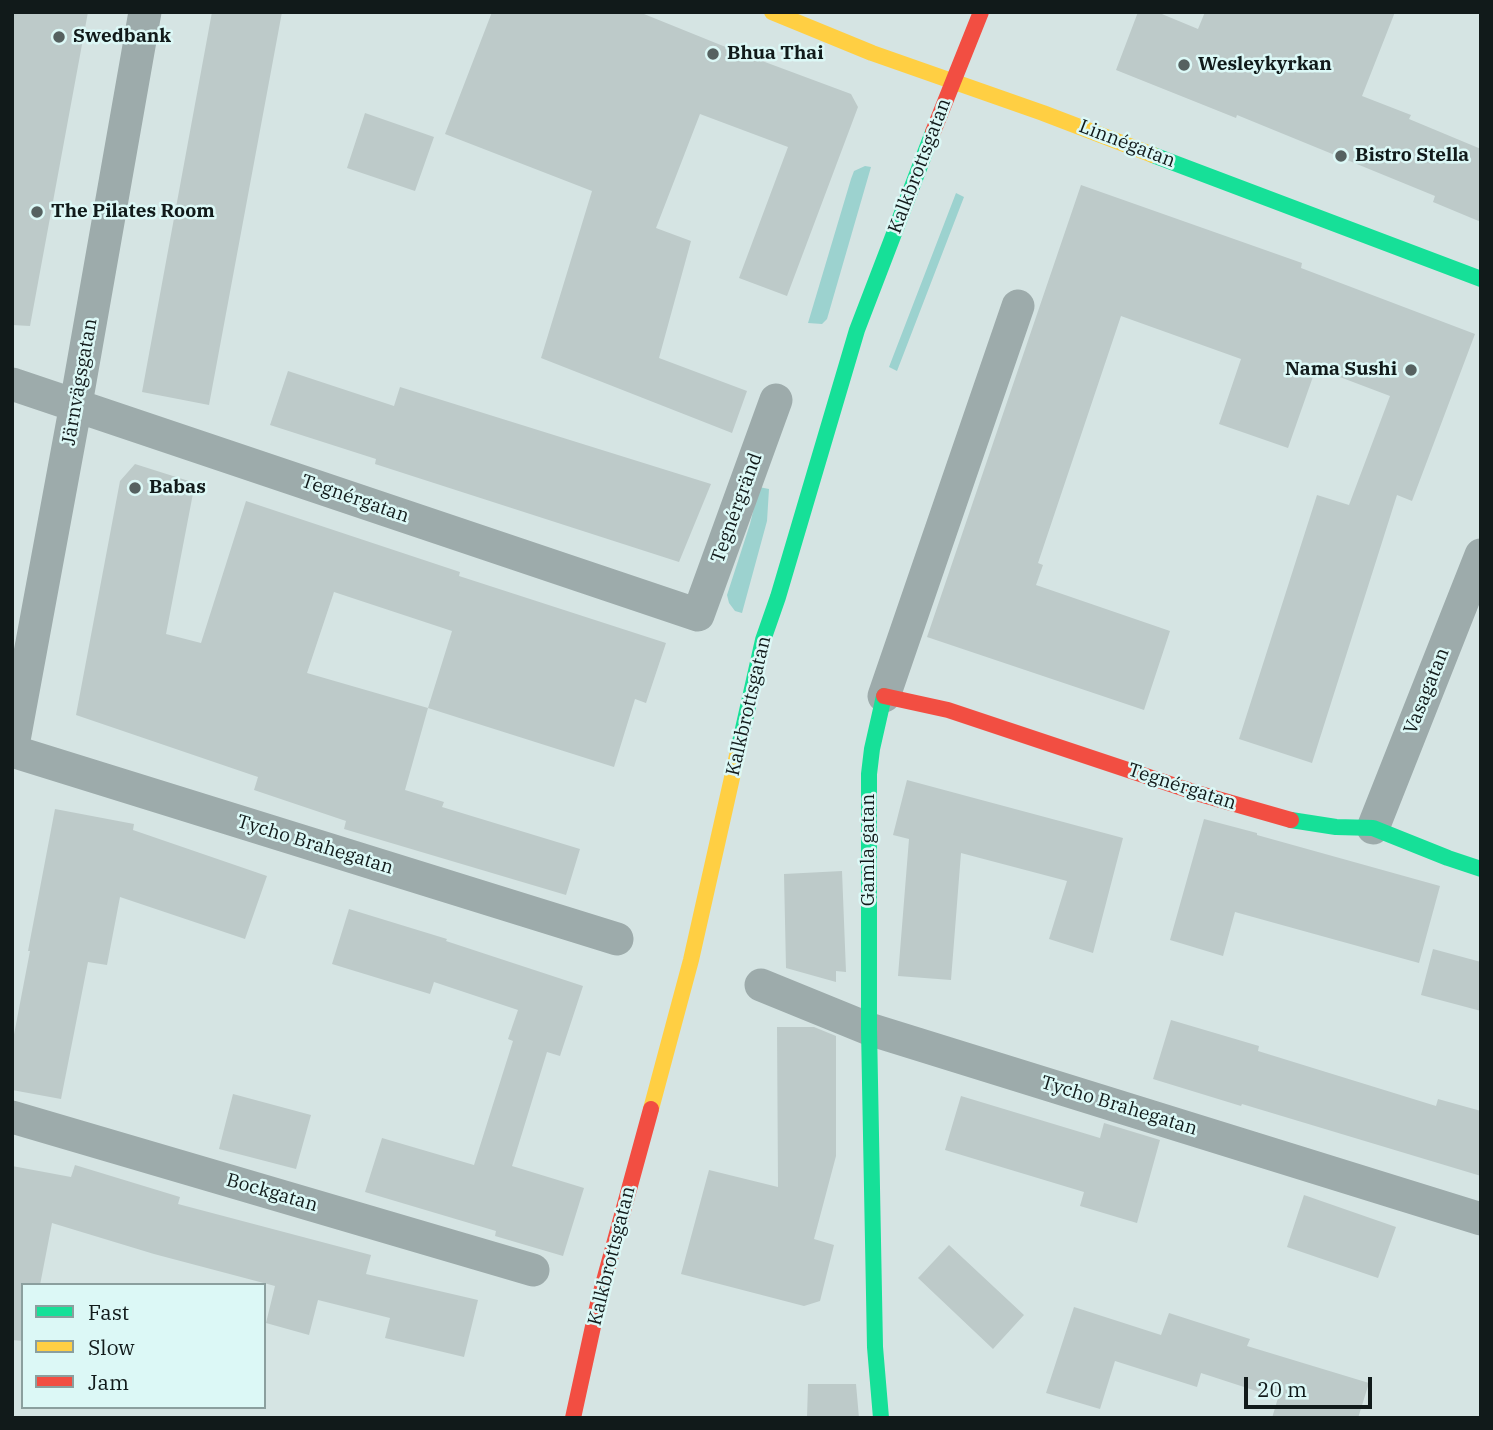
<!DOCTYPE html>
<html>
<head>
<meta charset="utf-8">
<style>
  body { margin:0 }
  #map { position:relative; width:1493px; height:1430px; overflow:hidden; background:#d5e4e3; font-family:"IBM Plex Serif",serif }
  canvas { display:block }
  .frame { position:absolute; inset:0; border:14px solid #111a1a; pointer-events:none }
  .legend { position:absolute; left:21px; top:1283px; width:245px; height:126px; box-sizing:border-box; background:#dcf8f6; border:2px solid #8b9f9e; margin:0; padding:9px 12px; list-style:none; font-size:21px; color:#111a1a }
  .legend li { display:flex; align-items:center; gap:14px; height:35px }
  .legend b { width:35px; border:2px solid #8b9f9e }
  .scale { position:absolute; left:1244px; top:1377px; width:128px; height:32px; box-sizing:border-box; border:4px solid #111a1a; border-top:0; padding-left:9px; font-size:21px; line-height:24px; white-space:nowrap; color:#111a1a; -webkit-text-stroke:5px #dcf8f6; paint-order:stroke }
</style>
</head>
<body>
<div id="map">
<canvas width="1493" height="1430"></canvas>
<div class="frame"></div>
<ul class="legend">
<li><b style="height:9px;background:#16e098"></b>Fast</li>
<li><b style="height:9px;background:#ffcf43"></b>Slow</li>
<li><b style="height:9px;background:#f24e42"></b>Jam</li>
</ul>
<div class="scale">20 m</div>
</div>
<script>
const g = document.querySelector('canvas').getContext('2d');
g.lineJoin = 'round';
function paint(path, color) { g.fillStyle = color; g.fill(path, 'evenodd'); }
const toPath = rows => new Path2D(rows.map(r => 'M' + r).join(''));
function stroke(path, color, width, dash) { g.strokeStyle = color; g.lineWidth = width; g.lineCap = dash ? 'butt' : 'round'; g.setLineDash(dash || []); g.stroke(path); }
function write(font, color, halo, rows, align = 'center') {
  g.font = font + ' "IBM Plex Serif",serif'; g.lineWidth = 5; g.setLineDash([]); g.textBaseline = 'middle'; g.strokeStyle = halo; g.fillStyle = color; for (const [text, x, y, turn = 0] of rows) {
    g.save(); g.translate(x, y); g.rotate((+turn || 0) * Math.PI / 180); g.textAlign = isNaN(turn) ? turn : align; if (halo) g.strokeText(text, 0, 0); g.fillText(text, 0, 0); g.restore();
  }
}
paint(toPath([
  [865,166,871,167,827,319,822,324,808,323,851,179,854,171],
  [956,193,964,197,897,371,889,367],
  [759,487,769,489,767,521,742,613,735,611,729,603,727,595,750,524]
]), '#9cd2cf');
paint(toPath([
  [12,12,88,12,30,326,12,325],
  [212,12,282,12,209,405,142,392],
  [492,12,639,12,738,52,851,94,858,107,787,296,739,278,788,147,700,114,656,228,691,241,659,358,747,391,732,433,541,358,592,191,445,134],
  [1138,12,1157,12,1198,29,1205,12,1395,12,1362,96,1411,115,1409,119,1481,149,1481,222,1433,202,1435,196,1237,115,1236,118,1116,70],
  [365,113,434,137,415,191,347,168],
  [1081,185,1302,263,1301,268,1475,334,1412,501,1397,495,1312,763,1239,739,1317,495,1349,505,1390,396,1316,368,1288,448,1219,424,1241,359,1121,316,1038,563,1043,565,1036,585,1170,631,1144,710,927,637],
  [288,371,394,406,400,387,711,484,679,562,375,464,376,459,270,425],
  [135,464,195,483,166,634,201,643,246,501,460,572,459,576,666,643,646,703,635,699,614,767,428,708,405,790,444,802,442,807,580,849,566,895,344,829,346,821,254,790,258,777,76,715,120,481],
  [334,592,452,631,428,708,307,673],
  [907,780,1123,838,1093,953,1049,939,1067,881,961,853,951,980,898,976,909,839,893,835],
  [55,809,134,824,133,830,267,876,245,939,120,897,107,965,88,962,61,1099,12,1090,12,1045,30,951,28,951],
  [1204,819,1257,833,1257,835,1440,886,1419,963,1235,912,1223,956,1170,940],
  [842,871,846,972,836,971,836,982,786,968,784,874],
  [349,909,447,939,446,941,583,986,560,1056,547,1052,512,1166,584,1188,563,1256,495,1236,496,1231,365,1192,382,1138,474,1165,513,1041,508,1039,518,1010,434,982,430,994,332,964],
  [1433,949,1481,962,1481,1011,1421,995],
  [1171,1020,1259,1046,1258,1051,1436,1106,1438,1099,1481,1111,1481,1176,1242,1104,1241,1106,1153,1079],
  [777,1027,814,1027,836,1036,836,1156,814,1239,834,1245,820,1301,804,1306,681,1274,709,1170,778,1187],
  [233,1094,311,1115,296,1169,219,1149],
  [961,1096,1100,1138,1104,1123,1160,1140,1137,1223,1080,1206,1084,1192,945,1150],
  [75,1165,180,1197,178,1204,371,1255,366,1274,478,1300,464,1357,385,1338,390,1318,318,1300,309,1335,266,1323,275,1286,154,1254,52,1223,40,1285,23,1285,23,1341,12,1340,12,1166,71,1177],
  [1304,1195,1396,1227,1378,1278,1287,1247],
  [949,1245,1024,1315,993,1349,918,1278],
  [1074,1307,1161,1335,1169,1313,1250,1339,1247,1346,1369,1383,1358,1418,1272,1418,1278,1398,1201,1373,1197,1387,1115,1361,1100,1409,1046,1393],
  [808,1384,856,1384,859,1418,807,1418]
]), '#bdcac9');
stroke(toPath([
  [12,384,698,615,776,400],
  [884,696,1018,306],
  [12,751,76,404,145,12],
  [12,751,617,939],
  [1373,828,1481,555],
  [761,985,869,1029,1481,1219],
  [12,1117,533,1270]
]), '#9dabab', 33);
stroke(toPath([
  [1153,155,1481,279],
  [738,751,763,640,778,597,857,330,933,132],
  [1291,820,1336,827,1373,828,1448,858,1481,869],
  [881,1418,875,1347,869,1029,869,774,872,749,884,696]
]), '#16e098', 16);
stroke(toPath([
  [772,12,872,53,1043,113,1153,155],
  [651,1109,691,960,738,751]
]), '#ffcf43', 16);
stroke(toPath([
  [933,132,981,12],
  [884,696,948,710,1200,794,1291,820],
  [573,1418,599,1299,651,1109]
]), '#f24e42', 16);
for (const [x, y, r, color] of [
  [59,37,7,"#566160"],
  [713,54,7,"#566160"],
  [1184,65,7,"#566160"],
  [1341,156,7,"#566160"],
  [37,212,7,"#566160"],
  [1411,370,7,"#566160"],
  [135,488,7,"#566160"]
]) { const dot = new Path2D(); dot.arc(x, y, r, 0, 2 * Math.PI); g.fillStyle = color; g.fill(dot); stroke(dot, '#dcf8f6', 2.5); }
write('bold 19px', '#111a1a', '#dcf8f6', [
  ["Swedbank",73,37],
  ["Bhua Thai",727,54],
  ["Wesleykyrkan",1198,65],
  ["Bistro Stella",1355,156],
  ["The Pilates Room",51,212],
  ["Nama Sushi",1397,370,"right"],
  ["Babas",149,488]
], 'left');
write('19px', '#111a1a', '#dcf8f6', [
  ["Linnégatan",1127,144,21],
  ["Kalkbrottsgatan",920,166,-69],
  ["Järnvägsgatan",80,382,-80],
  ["Tegnérgatan",355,499,19],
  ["Tegnérgränd",737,508,-70],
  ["Vasagatan",1427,691,-68],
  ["Kalkbrottsgatan",749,706,-77],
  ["Tegnérgatan",1182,787,18],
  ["Tycho Brahegatan",315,845,17],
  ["Gamla gatan",869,850,-90],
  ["Tycho Brahegatan",1119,1106,17],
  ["Bockgatan",272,1193,16],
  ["Kalkbrottsgatan",612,1256,-76]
]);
</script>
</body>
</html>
